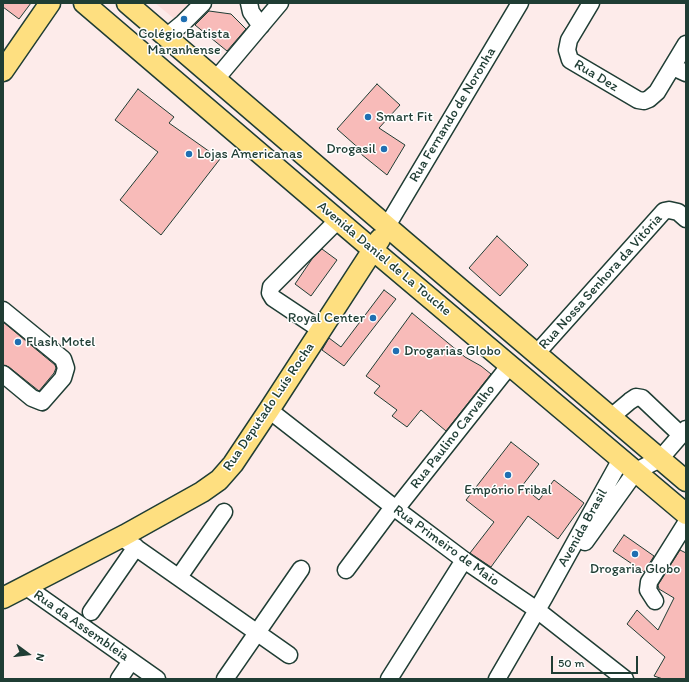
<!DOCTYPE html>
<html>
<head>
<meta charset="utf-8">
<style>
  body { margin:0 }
  #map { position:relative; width:689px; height:682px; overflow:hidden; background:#fdebea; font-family:Itim,sans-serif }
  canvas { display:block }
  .frame { position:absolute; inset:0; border:4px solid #1f3d34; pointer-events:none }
  .north { position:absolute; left:8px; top:634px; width:40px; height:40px; -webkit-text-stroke:3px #fff; paint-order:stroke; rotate:105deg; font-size:11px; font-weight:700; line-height:16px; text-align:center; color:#1f3d34 }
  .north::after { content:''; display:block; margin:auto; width:14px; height:18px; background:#1f3d34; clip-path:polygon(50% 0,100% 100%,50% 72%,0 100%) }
  .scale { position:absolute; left:551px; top:656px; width:87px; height:18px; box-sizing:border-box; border:2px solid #1f3d34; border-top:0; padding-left:5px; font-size:12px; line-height:14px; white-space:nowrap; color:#1f3d34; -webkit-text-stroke:3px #fff; paint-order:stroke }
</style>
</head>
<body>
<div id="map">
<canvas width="689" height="682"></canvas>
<div class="frame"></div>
<div class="north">N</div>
<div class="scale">50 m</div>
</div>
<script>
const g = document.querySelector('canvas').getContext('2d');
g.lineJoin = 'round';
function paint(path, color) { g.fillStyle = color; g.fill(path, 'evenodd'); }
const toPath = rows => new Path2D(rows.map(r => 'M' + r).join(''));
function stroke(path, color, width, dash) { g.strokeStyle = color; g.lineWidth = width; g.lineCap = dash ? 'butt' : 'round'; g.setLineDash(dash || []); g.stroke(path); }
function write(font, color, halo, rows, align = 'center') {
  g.font = font + ' Itim,sans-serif'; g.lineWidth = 3; g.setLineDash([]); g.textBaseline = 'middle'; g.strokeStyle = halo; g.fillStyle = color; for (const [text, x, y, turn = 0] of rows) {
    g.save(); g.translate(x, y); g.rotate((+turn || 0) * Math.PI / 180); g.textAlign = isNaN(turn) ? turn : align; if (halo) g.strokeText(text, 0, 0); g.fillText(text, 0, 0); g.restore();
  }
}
paint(toPath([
  [155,3,202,3,188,30]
]), '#fcdddb');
const building = toPath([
  [3,3,31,3,19,19,3,7,3,3],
  [209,11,231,14,246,29,227,51,195,25,209,11],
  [377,84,400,105,379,128,405,145,387,175,361,154,363,152,337,129,377,84],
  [138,89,174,117,169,123,220,159,161,235,120,200,158,152,115,120,138,89],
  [497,236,528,265,500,296,469,268,497,236],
  [322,249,337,260,311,296,295,284,312,259,322,249],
  [384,290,396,299,344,366,322,350,329,338,341,347,384,290],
  [412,313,465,357,481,366,491,374,446,431,421,410,407,427,392,416,397,410,374,393,380,386,366,376,412,313],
  [3,322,55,365,56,368,54,373,39,391,9,367,3,365,3,322],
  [511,442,539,464,522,486,539,500,554,480,584,503,558,539,528,516,491,567,470,553,494,522,466,500,511,442],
  [624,535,654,556,644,572,613,551,624,535],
  [680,550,686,553,686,679,663,679,654,676,665,657,627,624,637,610,658,630,674,598,659,589,658,585,680,550]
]);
paint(building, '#f8bbb9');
stroke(building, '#1f3d34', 1);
const minor = toPath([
  [249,3,251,12,261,26],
  [591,3,569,40,567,50,570,60,638,100,644,101,649,99,657,92,686,44],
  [166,37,183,23,203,3],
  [673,67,686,73],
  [216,79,280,3],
  [387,226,520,3],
  [3,310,63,359,66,368,63,378,42,402,32,398,3,374],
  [321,330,273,298,270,293,271,287,338,220],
  [536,354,664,211,669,210,678,212,686,219],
  [269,410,396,509,464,560,537,610,625,679],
  [611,417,630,401,636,397,642,398,681,435],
  [396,509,510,365],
  [125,535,128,542,289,655],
  [585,542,636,471,660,459,686,429],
  [346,570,393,507],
  [179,577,224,512],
  [25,586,157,679],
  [655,601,648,590,649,582,686,523],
  [91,612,136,547],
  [119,679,131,661],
  [225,679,301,569],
  [389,679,464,560],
  [497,679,544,598,621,459]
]);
const major = toPath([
  [84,3,373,250,686,514],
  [127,3,404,241,686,481],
  [3,71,50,3],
  [3,598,125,535,202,492,219,480,233,464,269,410,380,239]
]);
stroke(minor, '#1f3d34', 19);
stroke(major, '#1f3d34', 23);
stroke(minor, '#fff', 16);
stroke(major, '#fedf80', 20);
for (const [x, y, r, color] of [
  [184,19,4,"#1f6fb2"],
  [368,117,4,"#1f6fb2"],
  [384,149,4,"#1f6fb2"],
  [189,154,4,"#1f6fb2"],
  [373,318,4,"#1f6fb2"],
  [18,342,4,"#1f6fb2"],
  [396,351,4,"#1f6fb2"],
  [508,475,4,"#1f6fb2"],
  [635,554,4,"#1f6fb2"]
]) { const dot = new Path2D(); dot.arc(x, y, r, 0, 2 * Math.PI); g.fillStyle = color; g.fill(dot); stroke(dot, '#fff', 1.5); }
write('14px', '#1f3d34', '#fff', [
  ["Colégio Batista",184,34,"center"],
  ["Maranhense",184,50,"center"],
  ["Smart Fit",376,117],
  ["Drogasil",376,149,"right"],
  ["Lojas Americanas",197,154],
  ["Royal Center",365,318,"right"],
  ["Flash Motel",26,342],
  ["Drogarias Globo",404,351],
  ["Empório Fribal",508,490,"center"],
  ["Drogaria Globo",635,569,"center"]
], 'left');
write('14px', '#1f3d34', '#fff', [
  ["Rua Dez",596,76,31],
  ["Rua Fernando de Noronha",453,115,-59],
  ["Avenida Daniel de La Touche",384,259,40],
  ["Rua Nossa Senhora da Vitória",601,282,-48],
  ["Rua Deputado Luís Rocha",269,407,-56],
  ["Rua Paulino Carvalho",453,437,-52],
  ["Avenida Brasil",583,528,-61],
  ["Rua Primeiro de Maio",446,546,36],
  ["Rua da Assembleia",81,626,35]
]);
</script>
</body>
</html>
